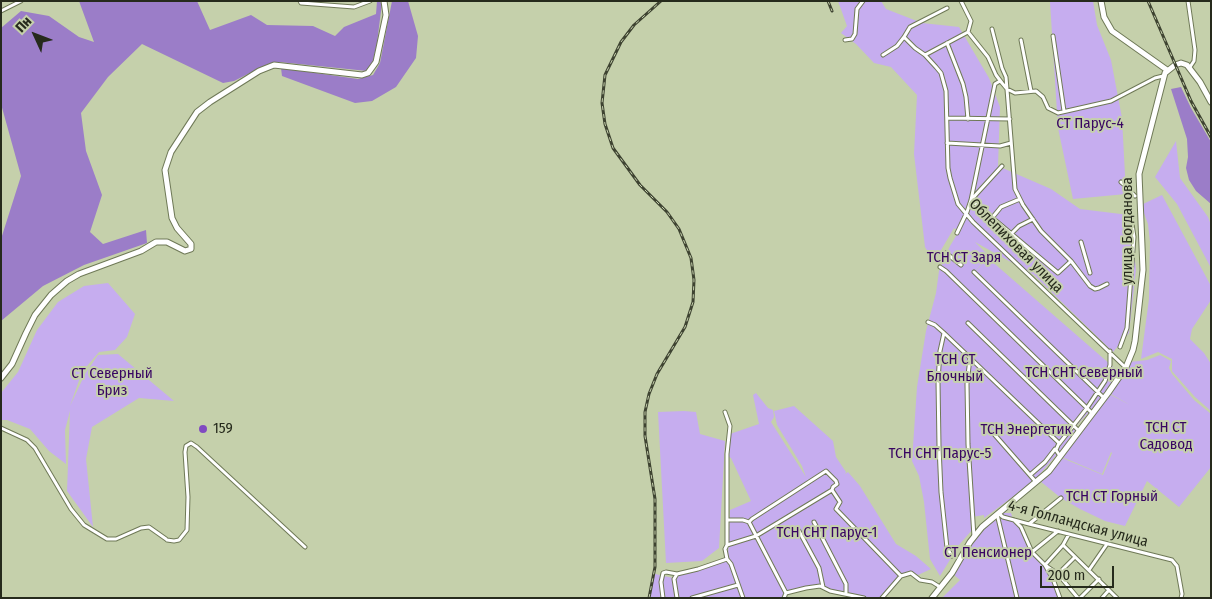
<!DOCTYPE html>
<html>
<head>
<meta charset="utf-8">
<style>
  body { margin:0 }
  #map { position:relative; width:1212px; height:599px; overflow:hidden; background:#c5d0ab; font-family:"Fira Sans Condensed",sans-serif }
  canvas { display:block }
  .frame { position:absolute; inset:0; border:2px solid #262a1c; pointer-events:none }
  .north { position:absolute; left:10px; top:10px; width:50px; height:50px; -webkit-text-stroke:4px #c5d0ab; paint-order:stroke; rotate:313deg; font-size:14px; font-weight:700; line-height:20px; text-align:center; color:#262a1c }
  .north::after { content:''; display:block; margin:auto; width:18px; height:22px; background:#262a1c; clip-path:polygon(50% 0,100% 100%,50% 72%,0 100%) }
  .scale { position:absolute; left:1040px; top:566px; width:74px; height:22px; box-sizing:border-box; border:2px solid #262a1c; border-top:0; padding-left:6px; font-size:15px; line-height:18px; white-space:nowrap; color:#262a1c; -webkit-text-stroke:4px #c5d0ab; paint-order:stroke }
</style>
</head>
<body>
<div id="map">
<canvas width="1212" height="599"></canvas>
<div class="frame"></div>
<div class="north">Пн</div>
<div class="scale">200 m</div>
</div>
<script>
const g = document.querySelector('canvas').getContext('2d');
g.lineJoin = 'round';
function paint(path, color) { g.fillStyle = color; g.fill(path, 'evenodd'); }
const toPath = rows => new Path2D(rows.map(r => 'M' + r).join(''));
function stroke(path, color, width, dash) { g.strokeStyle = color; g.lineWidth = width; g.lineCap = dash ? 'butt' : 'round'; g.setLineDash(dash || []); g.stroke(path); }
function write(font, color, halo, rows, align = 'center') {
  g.font = font + ' "Fira Sans Condensed",sans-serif'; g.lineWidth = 4; g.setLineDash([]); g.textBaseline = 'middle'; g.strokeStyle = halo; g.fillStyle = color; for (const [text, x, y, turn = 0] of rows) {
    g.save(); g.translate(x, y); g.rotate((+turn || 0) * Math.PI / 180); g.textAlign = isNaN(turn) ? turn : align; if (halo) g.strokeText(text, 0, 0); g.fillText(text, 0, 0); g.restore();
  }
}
paint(toPath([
  [838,1,881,1,886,9,922,23,959,27,989,78,1000,107,998,166,1051,189,1080,209,1129,215,1136,269,1129,333,1113,352,1034,275,975,242,989,256,968,279,988,258,1119,372,1097,403,1089,412,961,287,1089,412,1076,426,1077,428,1065,445,1033,482,984,518,984,515,972,517,969,475,972,530,959,545,940,576,930,559,924,502,919,476,912,461,917,387,926,331,936,293,939,271,950,246,959,231,954,228,934,262,925,247,914,154,917,95,891,67,874,63,856,44,841,33,847,26],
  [1052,1,1093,1,1097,25,1111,60,1122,118,1126,194,1073,199,1058,128,1050,2],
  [1176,141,1180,178,1208,217,1211,225,1211,268,1177,204,1155,177],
  [1162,195,1211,286,1211,300,1192,329,1190,339,1204,353,1211,364,1211,411,1195,397,1172,371,1172,359,1158,352,1141,359,1149,299,1150,242,1148,224,1141,205],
  [108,283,135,314,127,337,115,350,99,352,82,372,70,406,85,374,98,355,118,354,174,401,139,398,92,427,86,459,93,527,67,491,70,411,65,430,66,464,49,451,30,429,7,420,1,420,1,393,18,372,37,330,58,302,84,286],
  [1160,355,1171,361,1169,368,1172,374,1194,400,1211,414,1211,467,1179,507,1147,481,1125,526,1105,521,1080,509,1061,498,1040,481,1062,458,1103,475,1112,453,1111,452,1102,474,1062,457,1109,394,1130,405,1109,393,1130,362,1147,360],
  [756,393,768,408,773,410,774,417,771,422,806,477,802,466,777,425,774,411,794,406,833,441,836,457,846,472,845,474,848,472,860,486,896,544,916,556,931,569,918,575,913,572,899,576,880,598,869,598,844,591,831,590,822,585,785,594,783,598,745,598,728,557,730,510,751,501,731,458,729,457,730,434,759,424,753,395],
  [684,411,696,412,700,434,725,441,719,548,702,561,666,563,658,412],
  [999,513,1011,513,1013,520,1021,527,1032,552,1045,565,1060,598,942,598,960,580,954,575,969,548,984,526,992,519,1000,522],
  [726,560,729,561,743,598,678,598,675,579,677,575],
  [655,574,673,578,676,598,650,598]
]), '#c6adef');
paint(toPath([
  [79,1,197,1,210,30,251,15,267,25,313,26,335,36,344,27,376,14,377,1,382,3,377,43,372,65,367,71,279,62,268,64,234,81,223,83,142,44,108,77,81,113,86,151,102,195,90,232,103,244,146,230,147,243,84,265,43,286,1,321,1,239,21,176,1,104,1,28,21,11,49,16,79,37,94,42],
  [392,1,408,1,418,36,416,58,396,87,372,101,355,103,282,76,281,68,358,79,373,75,380,63],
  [1181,87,1191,108,1211,142,1211,204,1196,191,1189,180,1186,168,1188,157,1187,139,1171,89]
]), '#9b7dc8');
const minor = toPath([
  [300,1,301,3,354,7,370,1],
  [961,1,971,21,968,32,988,57,996,75,1002,83,1007,89,1015,93,1036,91,1043,97,1048,108,1058,113,1111,101,1155,78,1163,76],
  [1188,1,1195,50,1194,61,1190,67],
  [1,11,21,1],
  [992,29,1002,68,1006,77,1015,189,1023,205,1041,231,1071,261,1090,286,1095,289,1099,288,1107,284],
  [1053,36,1064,111],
  [904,37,910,27,947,8],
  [845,40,852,39,855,34,857,9,863,1],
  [1021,40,1031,91],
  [947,43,963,84,966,97,968,119],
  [883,55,897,46,904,37,915,48,925,55,936,67,941,73,946,91,948,168,950,178,958,204,973,222,1125,367],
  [925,55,968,32],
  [947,118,1010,119],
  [947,143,1000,146,1011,143],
  [1002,166,971,200,1058,273,1071,261],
  [1129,190,1135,196],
  [992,218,1001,207,1020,199],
  [957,233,967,212,971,200,995,84,1000,81],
  [1011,234,1019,226,1033,219],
  [1081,242,1090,273],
  [946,253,961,265],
  [940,267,946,271,1092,413],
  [974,272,1104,398],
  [928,322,935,325,944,333,1059,443,1056,450,1060,456],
  [968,323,1079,431],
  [944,333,940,351,938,381,939,446,941,492,947,548,952,556],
  [1120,347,1127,328,1134,237,1130,211,1127,203,1128,191,1127,187,1121,182],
  [970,358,967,384,968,444,974,537],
  [725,412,730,426,727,454,727,545,725,549,727,559,731,564,743,598],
  [1,428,27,440,35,448,71,509,84,525,107,539,116,539,141,528,149,527,166,539],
  [994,434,1036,482],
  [1059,444,1087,408,1105,381,1110,365,1110,351],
  [1030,475,1045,462,1055,449],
  [832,490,840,502,836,509,838,511,901,576,911,573,920,580,932,582,940,587],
  [998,513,1003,517,1029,524,1172,560,1177,566,1182,594,1181,598],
  [997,514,1017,598],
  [727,520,743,520,749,522,786,593,784,598],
  [1014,520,1021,527,1032,552,1045,565,1058,574,1078,598],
  [814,522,846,584,846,593],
  [1029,524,1061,498],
  [799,531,819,568,823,587],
  [167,540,174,541,179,540,187,530,188,497,185,452,186,446,191,443,197,447,305,547],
  [727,545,756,536,832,490,833,487,837,484,836,481,826,471,752,519,749,522],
  [1063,545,1117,598],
  [1032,552,1058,531],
  [1089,570,1107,544],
  [1058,574,1075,557],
  [786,593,806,588,820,586,830,591,864,598],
  [663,598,661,582,663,573,666,572,677,574],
  [677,598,674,579,677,574,698,569,727,559],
  [692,598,738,585],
  [882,598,901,576],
  [1060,598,1053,579,1045,565,1063,545,1069,534],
  [1080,598,1099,579],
  [1102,598,1109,590]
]);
const major = toPath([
  [1101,1,1104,17,1112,31,1167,70],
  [1,378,12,364,26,333,35,315,51,295,67,281,79,274,141,251,156,242,167,242,185,251,191,249,191,244,177,228,172,218,165,170,171,152,197,112,210,102,259,71,274,65,362,75,368,73,376,62,386,15,384,1],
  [932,598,952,573,970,542,982,527,1049,471,1108,393,1126,367,1133,350,1135,341,1143,270,1139,174,1165,73,1175,65,1181,63,1187,65,1200,82,1211,102]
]);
stroke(minor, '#6f7957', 5);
stroke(major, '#6f7957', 7);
stroke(minor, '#fff', 3);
stroke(major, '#fff', 5);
const rail = toPath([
  [828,1,832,11],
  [1148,1,1191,101,1211,137],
  [649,598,655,567,655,499,645,436,645,412,649,394,657,374,685,327,693,302,694,280,691,258,679,229,667,212,640,185,613,148,605,124,602,103,605,75,621,42,634,25,661,1]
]);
stroke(rail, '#3e4331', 3);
stroke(rail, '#c5d0ab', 1, [4]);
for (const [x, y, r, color] of [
  [203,429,5,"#804ac1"]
]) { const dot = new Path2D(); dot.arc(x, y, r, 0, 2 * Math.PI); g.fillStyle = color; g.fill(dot); stroke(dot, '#c5d0ab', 2); }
write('15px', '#380562', '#c5d0ab', [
  ["СТ Парус-4",1090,124],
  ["ТСН СТ Заря",964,258],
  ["ТСН СТ",955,360],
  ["Блочный",955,377],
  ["ТСН СНТ Северный",1084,373],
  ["СТ Северный",112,374],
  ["Бриз",112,391],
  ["ТСН СТ",1166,428],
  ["Садовод",1166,445],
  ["ТСН Энергетик",1026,430],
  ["ТСН СНТ Парус-5",940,454],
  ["ТСН СТ Горный",1112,497],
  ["ТСН СНТ Парус-1",827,533],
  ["СТ Пенсионер",988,553]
]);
write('15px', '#262a1c', '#c5d0ab', [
  ["улица Богданова",1128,231,-90],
  ["Облепиховая улица",1016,246,45],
  ["4-я Голландская улица",1078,524,15]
]);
write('15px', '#262a1c', '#c5d0ab', [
  ["159",213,429]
], 'left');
</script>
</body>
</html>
